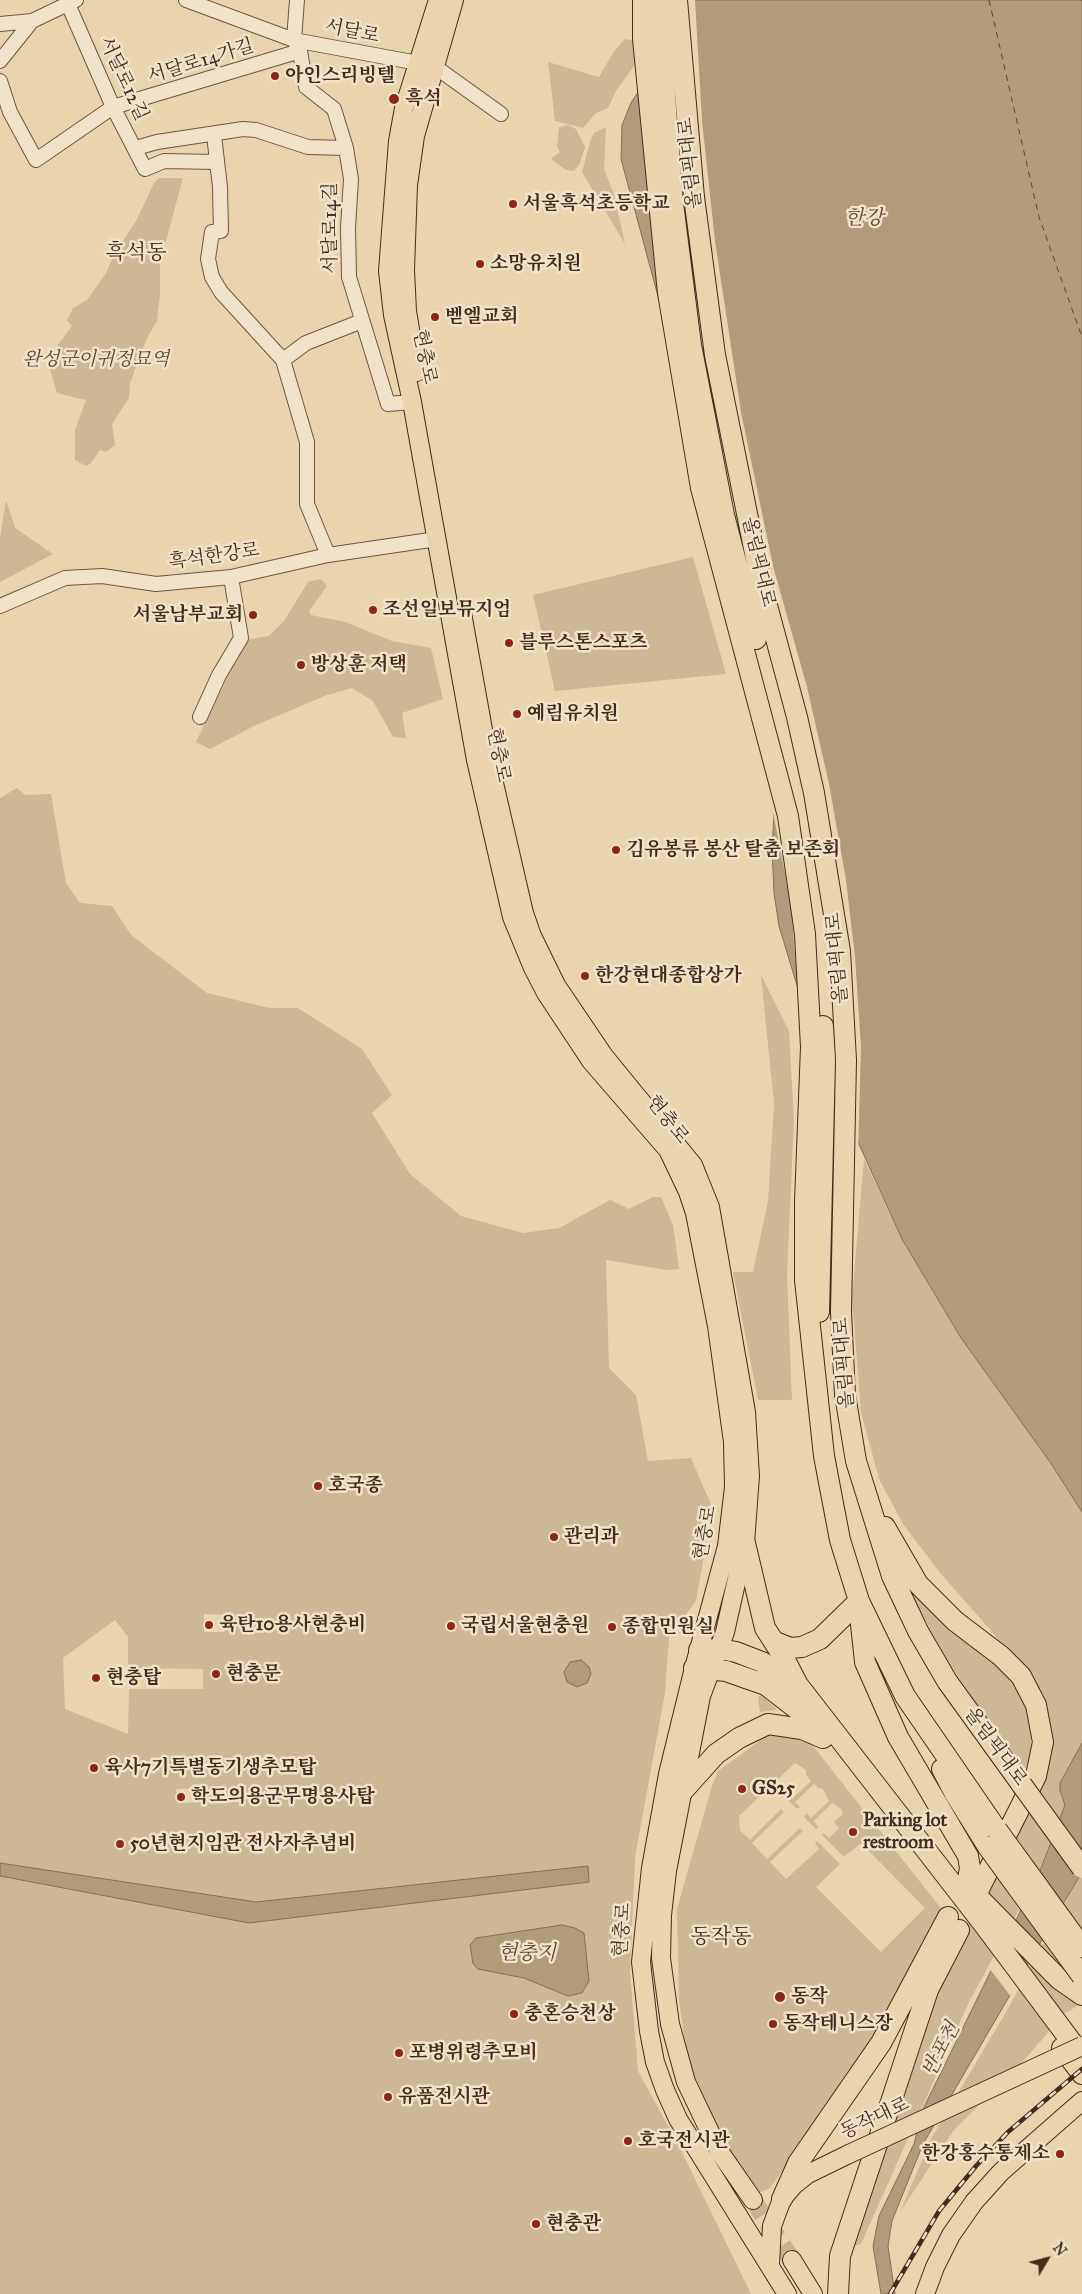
<!DOCTYPE html>
<html>
<head>
<meta charset="utf-8">
<style>
  body { margin:0 }
  #map { position:relative; width:1082px; height:2294px; overflow:hidden; background:#ead4ad; font-family:"IM FELL Great Primer",serif }
  canvas { display:block }
  .north { position:absolute; left:1022px; top:2234px; width:50px; height:50px; -webkit-text-stroke:4px #f1e3ca; paint-order:stroke; rotate:53deg; font-size:14px; font-weight:700; line-height:20px; text-align:center; color:#452b1b }
  .north::after { content:''; display:block; margin:auto; width:18px; height:22px; background:#452b1b; clip-path:polygon(50% 0,100% 100%,50% 72%,0 100%) }
</style>
</head>
<body>
<div id="map">
<canvas width="1082" height="2294"></canvas>
<div class="north">N</div>
</div>
<script>
const g = document.querySelector('canvas').getContext('2d');
g.lineJoin = 'round';
function paint(path, color) { g.fillStyle = color; g.fill(path, 'evenodd'); }
const toPath = rows => new Path2D(rows.map(r => 'M' + r).join(''));
function stroke(path, color, width, dash) { g.strokeStyle = color; g.lineWidth = width; g.lineCap = dash ? 'butt' : 'round'; g.setLineDash(dash || []); g.stroke(path); }
function write(font, color, halo, rows, align = 'center') {
  g.font = font + ' "IM FELL Great Primer","Noto Serif KR",serif'; g.lineWidth = 5; g.setLineDash([]); g.textBaseline = 'middle'; g.strokeStyle = halo; g.fillStyle = color; for (const [text, x, y, turn = 0] of rows) {
    g.save(); g.translate(x, y); g.rotate((+turn || 0) * Math.PI / 180); g.textAlign = isNaN(turn) ? turn : align; if (halo) g.strokeText(text, 0, 0); g.fillText(text, 0, 0); g.restore();
  }
}
paint(toPath([
  [625,39,637,41,639,59,616,91,608,108,596,113,583,128,555,121,548,62,599,77,613,53],
  [568,125,576,129,585,147,580,163,574,171,566,170,551,159,560,152,557,146,559,127],
  [606,127,604,169,614,195,625,244,582,172,591,139,594,133],
  [159,178,183,178,160,263,160,294,157,321,146,340,130,383,129,398,112,424,115,445,106,452,100,450,91,463,86,466,75,460,75,430,86,400,57,393,49,366,52,353,72,326,67,320,73,308,87,300,106,273,114,255,136,221,154,183],
  [6,500,15,528,53,554,0,582,0,538],
  [693,557,726,674,555,691,533,595],
  [321,579,327,586,309,611,311,615,345,622,392,641,431,648,443,699,402,713,406,738,393,737,373,701,352,688,327,695,256,725,210,749,196,742,245,640,269,636,284,621,308,582],
  [17,788,25,795,51,794,66,883,80,903,112,906,131,935,207,993,270,1008,298,1008,362,1049,392,1095,372,1113,410,1174,461,1216,523,1233,559,1228,610,1200,629,1209,653,1197,661,1197,673,1225,679,1269,667,1270,606,1260,609,1368,636,1395,648,1461,691,1458,710,1502,706,1545,696,1601,669,1638,665,1693,635,1857,630,1972,638,2071,679,2146,751,2294,0,2294,0,798],
  [204,1614,225,1615,224,1632,204,1632],
  [115,1620,128,1637,128,1668,203,1669,203,1689,129,1689,128,1734,65,1709,63,1658],
  [201,1788,202,1802,177,1803,176,1789],
  [761,975,789,1031,794,1120,787,1275,792,1400,758,1400,733,1272,753,1272,768,1201,774,1104],
  [864,1159,902,1239,961,1338,1050,1462,1082,1512,1082,1743,1060,1783,1060,1790,1065,1805,1040,1871,969,2002,861,2244,846,2249,933,1996,1038,1785,1047,1756,1021,1665,941,1574,903,1524,879,1479,861,1412,852,1298],
  [898,1565,1015,1680,1032,1717,1031,1754,1025,1769,973,1698,949,1663,930,1629],
  [761,1695,776,1708,775,1710,760,1712,758,1697],
  [769,1734,799,1736,813,1746,940,1907,941,1914,873,2044,770,2188,759,2193,754,2190,715,2131,691,2081,679,2001,677,1909,712,1786,718,1771],
  [795,1763,806,1770,806,1775,811,1781,792,1799,787,1793,785,1797,797,1809,800,1807,795,1802,814,1784,818,1788,823,1789,829,1801,811,1818,806,1813,804,1817,816,1829,818,1827,814,1821,832,1803,841,1809,843,1814,834,1822,839,1828,829,1838,824,1833,822,1835,844,1857,861,1843,925,1908,881,1952,816,1887,840,1864,817,1841,815,1843,819,1849,786,1879,770,1862,803,1831,800,1828,767,1859,752,1843,784,1812,781,1809,750,1840,740,1830,739,1816],
  [1082,1872,1082,2003,1064,2014,1026,2058,954,2130,900,2212,932,2137,1006,2012]
]), '#ceb794');
const water = toPath([
  [682,0,1082,0,1082,1512,1050,1462,961,1338,902,1239,828,1076,799,992,779,926,774,893,772,848,775,797,727,552,621,159,622,125,631,103,655,66,682,0],
  [581,1660,589,1667,591,1674,587,1683,577,1687,567,1682,564,1672,570,1662,581,1660],
  [1082,1743,1082,1872,923,2144,892,2221,888,2246,895,2294,881,2294,873,2246,879,2216,914,2144,923,2109,1040,1871,1065,1805,1060,1790,1060,1783,1082,1743],
  [0,1863,256,1902,588,1866,589,1882,249,1923,0,1876,0,1863],
  [562,1925,575,1928,584,1933,589,1981,582,1993,568,1996,524,1978,478,1969,473,1964,470,1945,476,1938,562,1925]
]);
paint(water, '#b29b7b');
stroke(water, '#866e55', 1);
paint(toPath([
  [680,0,695,0,702,121,715,241,741,412,773,566,807,687,829,784,846,880,855,957,861,1047,858,1153,825,1077,799,1002,791,904,772,807,773,797,641,83],
  [1002,1940,1027,1973,1012,1998,989,1968]
]), '#ead4ad');
stroke(toPath([
  [989,0,1039,217,1082,337],
  [1082,0,1082,1]
]), '#604733', 1, [6, 5]);
stroke(toPath([
  [753,2200,792,2260]
]), '#c9b290', 18, [18, 9]);
const minor = toPath([
  [186,0,294,40,434,66,501,114],
  [297,0,294,40,300,51,306,87,334,109,346,148,351,179,348,228,349,277,388,404,412,402],
  [68,4,113,107,145,169,164,161,217,162],
  [0,24,32,21,76,0],
  [0,61,32,21],
  [0,81,10,112,36,160,113,107,300,51],
  [214,135,220,187,221,231,212,232,208,259,212,277,221,292,283,360,307,442,307,504,328,555],
  [136,148,157,142,243,129,256,130,308,147,346,148],
  [283,360,306,343,362,321],
  [0,606,65,578,102,576,156,584,231,577,328,555,437,539],
  [200,717,219,675,241,638,231,577]
]);
const major = toPath([
  [438,0,404,108,398,141,388,271,393,315,412,402,476,760,512,917,533,968,546,993,591,1061,668,1150,688,1192,695,1213,717,1326,733,1442,734,1487,727,1546,694,1668,668,1774,651,1868,641,1962,649,2031,655,2062,665,2090,678,2119,787,2294],
  [417,372,407,311,405,270,408,185,415,136,454,0],
  [462,613,488,757,524,913,532,936,556,985,604,1056,693,1165,710,1207,746,1412,750,1476,745,1543,725,1632,701,1696,667,1871,662,1915,661,1958,670,2024,686,2082,719,2151,753,2200],
  [792,2260,813,2294],
  [770,2265,772,2226,782,2199,794,2185,808,2174,849,2154],
  [925,2294,935,2267,951,2235,974,2202,1001,2172,1082,2101]
]);
const highway = toPath([
  [643,0,643,39,668,293,701,488,788,816,805,934,811,1047,805,1202,805,1280,824,1456,840,1540,859,1601,905,1696,997,1830],
  [658,0,673,203,691,345,724,515,756,639],
  [677,0,694,197,715,355,761,583,797,717,814,793,840,951,846,1060,841,1312,845,1395,856,1461,892,1576,918,1631,947,1681,1022,1785],
  [819,1312,825,1060,823,1026],
  [885,1527,918,1584,955,1621,1001,1656,1021,1676,1036,1705,1043,1742,1036,1776,978,1891],
  [745,1543,765,1628,783,1656,798,1685,985,1926,1082,2056],
  [860,1615,865,1662,898,1737,968,1856,970,1868,968,1879],
  [773,1641,790,1648,802,1647,820,1639,859,1601],
  [699,1650,720,1649,736,1652,762,1662,796,1684],
  [694,1668,726,1671,766,1685,806,1716,814,1726],
  [942,1769,955,1794,988,1847],
  [682,1792,716,1754,739,1738,768,1724,802,1729,823,1738],
  [971,1890,1059,1979,1082,1995],
  [1062,2048,1082,2074],
  [782,2199,798,2163,881,2043,948,1917],
  [838,2294,840,2256,928,1990,959,1930]
]);
stroke(minor, '#6e5540', 16);
stroke(major, '#452b1b', 20);
stroke(highway, '#452b1b', 22);
stroke(minor, '#f1e3ca', 14);
stroke(major, '#ead4ad', 18);
stroke(highway, '#ead4ad', 20);
const rail = toPath([
  [890,2294,939,2211,976,2166,1008,2132,1082,2069]
]);
stroke(rail, '#452b1b', 4.5);
stroke(rail, '#f1e3ca', 2.5, [8]);
const majorBridge = toPath([
  [849,2154,1082,2046]
]);
const highwayBridge = toPath([
  [1022,1785,1082,1868],
  [997,1830,1082,1947],
  [988,1847,1082,1976]
]);
stroke(majorBridge, '#452b1b', 20, []);
stroke(highwayBridge, '#452b1b', 22, []);
stroke(majorBridge, '#ead4ad', 18);
stroke(highwayBridge, '#ead4ad', 20);
for (const [x, y, r, color] of [
  [275,76,5,"#8f2418"],
  [394,99,6,"#8f2418"],
  [513,204,5,"#8f2418"],
  [480,264,5,"#8f2418"],
  [435,317,5,"#8f2418"],
  [373,610,5,"#8f2418"],
  [253,615,5,"#8f2418"],
  [509,643,5,"#8f2418"],
  [301,665,5,"#8f2418"],
  [517,714,5,"#8f2418"],
  [616,850,5,"#8f2418"],
  [585,976,5,"#8f2418"],
  [318,1486,5,"#8f2418"],
  [554,1537,5,"#8f2418"],
  [209,1625,5,"#8f2418"],
  [451,1626,5,"#8f2418"],
  [612,1627,5,"#8f2418"],
  [216,1674,5,"#8f2418"],
  [96,1678,5,"#8f2418"],
  [94,1768,5,"#8f2418"],
  [742,1789,5,"#8f2418"],
  [181,1797,5,"#8f2418"],
  [853,1832,5,"#8f2418"],
  [120,1844,5,"#8f2418"],
  [780,1997,6,"#8f2418"],
  [514,2014,5,"#8f2418"],
  [773,2024,5,"#8f2418"],
  [399,2053,5,"#8f2418"],
  [388,2097,5,"#8f2418"],
  [628,2141,5,"#8f2418"],
  [1060,2154,5,"#8f2418"],
  [536,2224,5,"#8f2418"]
]) { const dot = new Path2D(); dot.arc(x, y, r, 0, 2 * Math.PI); g.fillStyle = color; g.fill(dot); stroke(dot, '#f1e3ca', 2); }
write('19px', '#452b1b', '#f1e3ca', [
  ["서달로",352,32,12],
  ["서달로14가길",201,62,-17],
  ["서달로12길",123,79,65],
  ["올림픽대로",691,163,-96],
  ["서달로14길",331,228,-90],
  ["현충로",424,357,78],
  ["흑석한강로",214,557,-8],
  ["올림픽대로",758,562,77],
  ["현충로",498,755,79],
  ["올림픽대로",838,958,-95],
  ["현충로",667,1120,52],
  ["올림픽대로",845,1363,-94],
  ["현충로",706,1533,-80],
  ["올림픽대로",995,1747,54],
  ["현충로",623,1930,-86],
  ["동작대로",875,2119,-25]
]);
write('bold 19px', '#452b1b', '#f1e3ca', [
  ["아인스리빙텔",285,76],
  ["흑석",405,99],
  ["서울흑석초등학교",523,204],
  ["소망유치원",490,264],
  ["벧엘교회",445,317],
  ["조선일보뮤지엄",383,610],
  ["서울남부교회",243,615,"right"],
  ["블루스톤스포츠",519,643],
  ["방상훈 저택",311,665],
  ["예림유치원",527,714],
  ["김유봉류 봉산 탈춤 보존회",626,850],
  ["한강현대종합상가",595,976],
  ["호국종",328,1486],
  ["관리과",564,1537],
  ["육탄10용사현충비",219,1625],
  ["국립서울현충원",461,1626],
  ["종합민원실",622,1627],
  ["현충문",226,1674],
  ["현충탑",106,1678],
  ["육사7기특별동기생추모탑",104,1768],
  ["GS25",752,1789],
  ["학도의용군무명용사탑",191,1797],
  ["Parking lot",863,1821],
  ["restroom",863,1843],
  ["50년현지임관 전사자추념비",130,1844],
  ["동작",791,1997],
  ["충혼승천상",524,2014],
  ["동작테니스장",783,2024],
  ["포병위령추모비",409,2053],
  ["유품전시관",398,2097],
  ["호국전시관",638,2141],
  ["한강홍수통제소",1050,2154,"right"],
  ["현충관",546,2224]
], 'left');
write('italic 19px', '#604733', '#f1e3ca', [
  ["완성군이귀정묘역",96,360]
]);
write('italic 20px', '#604733', '#f1e3ca', [
  ["한강",864,219],
  ["현충지",527,1954],
  ["반포천",942,2050,-63]
]);
write('21px', '#452b1b', '#f1e3ca', [
  ["흑석동",136,254],
  ["동작동",721,1938]
]);
</script>
</body>
</html>
